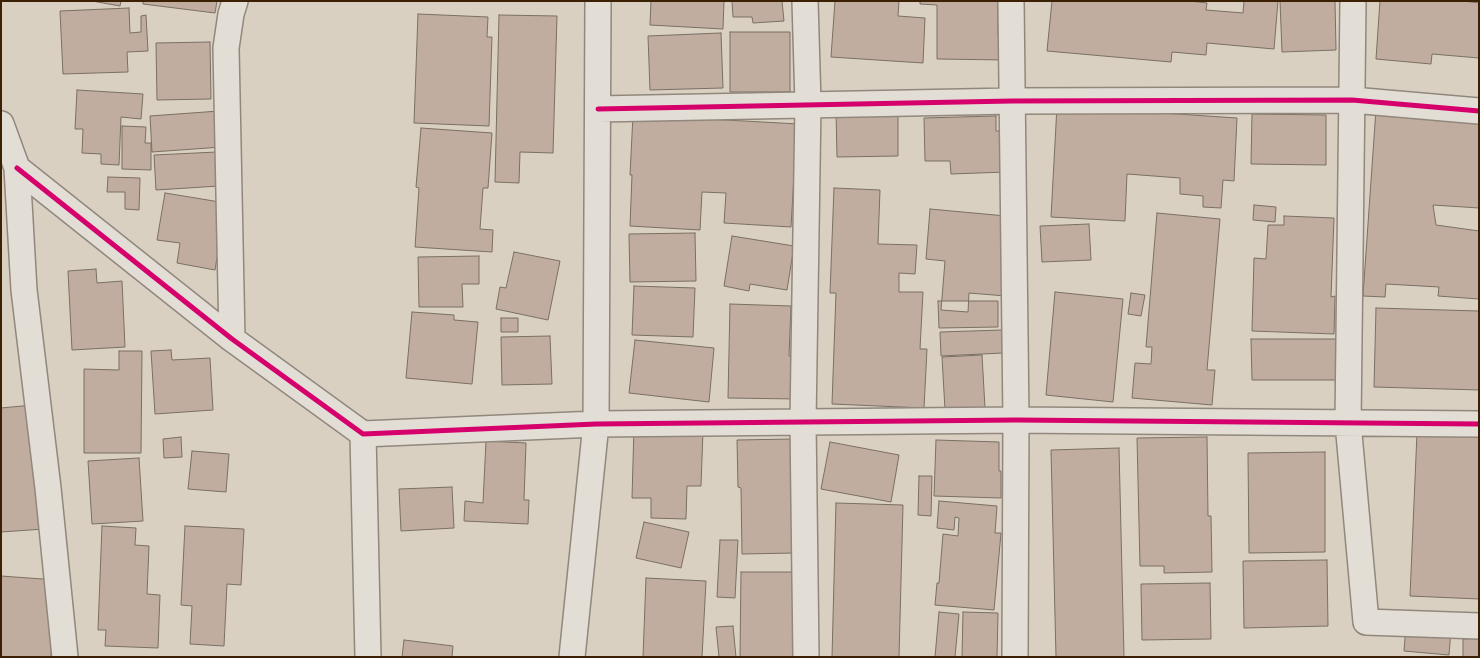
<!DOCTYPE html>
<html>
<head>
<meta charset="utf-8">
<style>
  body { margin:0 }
  #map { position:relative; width:1480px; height:658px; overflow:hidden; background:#dad0c2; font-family:"IM FELL DW Pica",serif }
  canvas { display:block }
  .frame { position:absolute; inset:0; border:2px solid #3b2004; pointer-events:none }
</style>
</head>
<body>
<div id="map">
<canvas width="1480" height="658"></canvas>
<div class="frame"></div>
</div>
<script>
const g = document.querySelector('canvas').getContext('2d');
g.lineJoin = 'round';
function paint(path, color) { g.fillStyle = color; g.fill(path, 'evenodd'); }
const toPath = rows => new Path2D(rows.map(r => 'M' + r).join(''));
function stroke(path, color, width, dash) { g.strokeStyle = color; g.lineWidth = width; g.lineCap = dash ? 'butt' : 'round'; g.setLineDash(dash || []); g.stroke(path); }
const building = toPath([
  [92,1,121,1,120,6,92,1],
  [143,1,217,1,215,13,143,4,143,1],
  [651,1,724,1,723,29,650,25,651,1],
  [732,1,782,1,784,21,753,23,752,17,733,17,732,1],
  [835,1,899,1,898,16,925,18,923,63,831,57,835,1],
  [920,1,998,1,998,34,1006,35,1006,60,937,59,937,5,920,4,920,1],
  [1052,1,1190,1,1207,3,1206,10,1243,13,1244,1,1278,1,1274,49,1207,43,1206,55,1172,52,1171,62,1047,51,1052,1],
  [1280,1,1335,1,1336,50,1282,52,1280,1],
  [1380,1,1463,1,1479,3,1479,58,1432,54,1431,64,1376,59,1380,1],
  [129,8,130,33,141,32,141,16,146,15,148,51,127,52,128,72,63,74,60,11,129,8],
  [418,14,488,17,487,37,492,37,489,126,414,123,418,14],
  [499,15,557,16,553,153,520,152,519,183,495,182,499,15],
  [730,32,790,32,790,92,730,92,730,32],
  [721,33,723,88,650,90,648,36,721,33],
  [210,42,211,99,157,100,156,43,210,42],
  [77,90,143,94,141,119,121,117,119,165,101,164,101,154,82,153,83,129,75,129,77,90],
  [1057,106,1237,118,1234,181,1223,180,1221,208,1203,207,1203,196,1180,194,1180,178,1127,174,1125,221,1051,217,1057,106],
  [836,109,898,109,898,156,837,157,836,109],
  [1376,109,1479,116,1479,208,1433,205,1436,225,1479,231,1479,299,1438,296,1439,287,1386,284,1385,297,1363,296,1376,109],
  [219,111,222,147,152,152,150,116,219,111],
  [1252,114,1326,115,1326,165,1251,164,1252,114],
  [633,115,799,124,796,176,794,176,791,227,724,223,726,193,702,192,700,230,630,226,632,175,630,175,633,115],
  [996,116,996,131,1005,131,1006,172,951,174,950,161,925,161,924,118,996,116],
  [122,126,146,127,145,143,151,143,151,170,122,169,122,126],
  [421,128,492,133,488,188,483,188,480,229,493,230,492,252,415,247,419,188,416,187,421,128],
  [217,152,219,186,156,190,154,155,217,152],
  [108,177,140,178,139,210,125,209,125,192,107,192,108,177],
  [834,188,880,190,878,244,917,245,915,274,899,273,899,292,923,292,920,349,927,349,924,408,832,404,836,293,830,293,834,188],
  [165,193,226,203,215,270,177,263,180,243,157,240,165,193],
  [1254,205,1276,207,1275,222,1253,220,1254,205],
  [930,209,1006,216,1006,296,969,293,968,312,941,310,945,261,926,259,930,209],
  [1157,213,1220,219,1207,370,1215,370,1212,405,1132,398,1135,363,1151,364,1152,347,1146,347,1157,213],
  [1284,216,1334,218,1331,297,1335,296,1334,334,1252,331,1254,258,1266,259,1268,225,1284,225,1284,216],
  [1089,224,1091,260,1042,262,1040,226,1089,224],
  [695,233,696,281,630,282,629,234,695,233],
  [732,236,794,246,787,290,750,284,749,291,724,286,732,236],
  [514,252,560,261,548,320,496,309,500,287,506,288,514,252],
  [479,256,479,284,462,284,463,307,419,307,418,257,479,256],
  [96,269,97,283,122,281,125,347,72,350,68,271,96,269],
  [634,286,695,288,693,337,632,335,634,286],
  [1055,292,1123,299,1113,402,1046,395,1055,292],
  [1131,293,1145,295,1141,316,1128,314,1131,293],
  [938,301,998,301,998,327,939,328,938,301],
  [730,304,791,306,789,356,797,356,797,399,728,398,730,304],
  [1376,308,1479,311,1479,390,1374,387,1376,308],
  [412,312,454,315,454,320,478,322,472,384,406,378,412,312],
  [501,318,518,318,518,332,501,332,501,318],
  [1002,330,1003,353,941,356,940,332,1002,330],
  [550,336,552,384,502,385,501,337,550,336],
  [1251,339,1337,339,1338,380,1252,380,1251,339],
  [635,340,714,348,709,402,629,393,635,340],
  [171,350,172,360,210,358,213,410,155,414,151,351,171,350],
  [119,351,142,351,141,453,84,453,84,369,119,370,119,351],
  [982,355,985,408,945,410,942,357,982,355],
  [33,405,44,529,1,532,1,408,33,405],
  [634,428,703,430,701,486,687,486,686,519,651,518,651,498,632,498,634,428],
  [1417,433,1479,436,1479,599,1410,596,1417,433],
  [181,437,182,457,164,458,163,439,181,437],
  [1207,437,1208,516,1211,516,1212,572,1164,573,1164,566,1140,566,1137,438,1207,437],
  [793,439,795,553,742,554,741,488,738,487,737,440,793,439],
  [936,440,999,442,999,471,1001,471,1001,498,934,496,936,440],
  [486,441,526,443,524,500,529,500,528,524,464,521,465,501,483,503,486,441],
  [830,442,899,455,891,502,821,489,830,442],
  [1119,448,1124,657,1056,657,1051,450,1119,448],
  [192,451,229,454,226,492,188,489,192,451],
  [1325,452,1325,552,1249,553,1248,453,1325,452],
  [139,458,143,521,92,524,88,461,139,458],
  [919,476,932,476,931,516,918,515,919,476],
  [452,487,454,528,401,531,399,489,452,487],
  [939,501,997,506,995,533,1001,533,994,610,935,605,937,583,939,583,943,534,958,536,959,518,955,517,954,530,937,528,939,501],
  [836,503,903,505,899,657,832,657,836,503],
  [644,522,689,532,681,568,636,558,644,522],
  [102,526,136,528,135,545,149,546,147,594,160,595,158,648,105,646,106,630,98,630,102,526],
  [185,526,244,529,241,585,227,584,224,646,190,644,192,606,181,605,185,526],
  [720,540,738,540,735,598,717,597,720,540],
  [1327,560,1328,626,1244,628,1243,561,1327,560],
  [741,572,795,572,795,657,740,657,741,572],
  [1,576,56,580,51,657,1,657,1,576],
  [646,578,706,581,702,657,643,657,646,578],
  [1210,583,1211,639,1142,640,1141,584,1210,583],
  [939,612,959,614,955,657,935,657,939,612],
  [963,612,998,613,997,657,962,657,963,612],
  [733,626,736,657,719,657,716,627,733,626],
  [1406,626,1451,630,1449,655,1404,651,1406,626],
  [1479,638,1479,657,1463,657,1463,639,1479,638],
  [404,640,453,646,452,657,402,657,404,640]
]);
paint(building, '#c0ada0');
stroke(building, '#796f63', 1);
const minor = toPath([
  [805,1,808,104,803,422,806,657],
  [1011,1,1016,420,1015,657],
  [1353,1,1348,423,1366,622,1479,626],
  [598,109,1012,101,1352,100,1479,111],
  [1,124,17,168,24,290,48,488,65,657],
  [17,168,232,339,363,434,596,424,1016,420,1479,424],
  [232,339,226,48,231,14,235,1],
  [363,434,368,657],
  [572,657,596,424,598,1]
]);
stroke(minor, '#91877c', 28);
stroke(minor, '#e2ded6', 25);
stroke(toPath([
  [598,109,1012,101,1352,100,1479,111],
  [17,168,232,339,363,434,596,424,1016,420,1479,424]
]), '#d6006c', 5);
</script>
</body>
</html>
